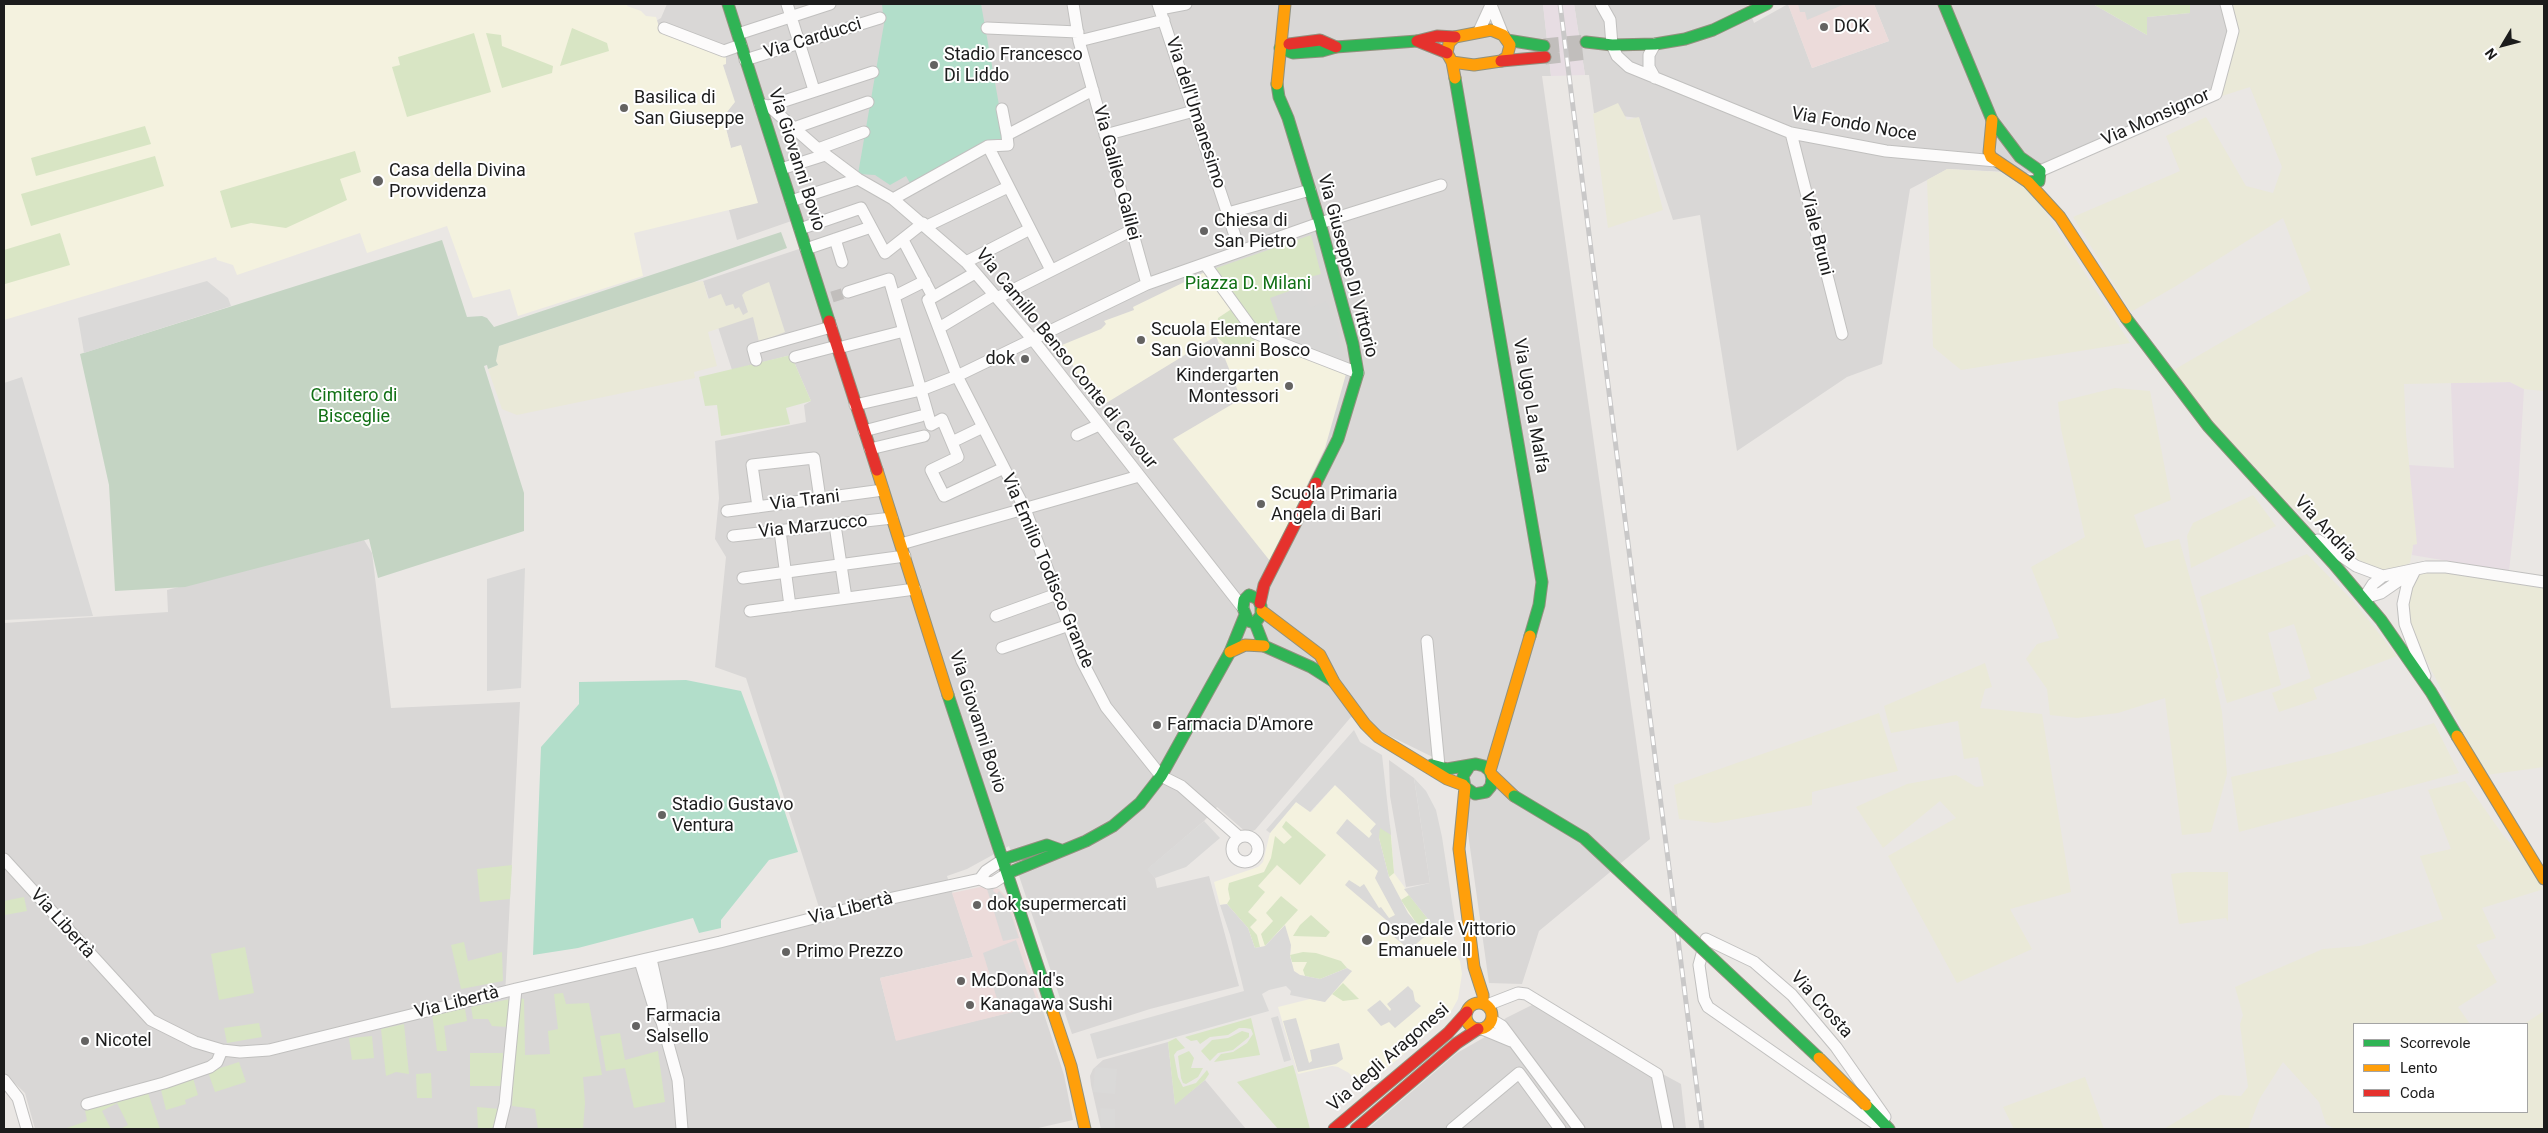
<!DOCTYPE html>
<html>
<head>
<meta charset="utf-8">
<style>
  body { margin:0 }
  #map { position:relative; width:2548px; height:1133px; overflow:hidden; background:#eae7e4; font-family:Roboto,sans-serif }
  canvas { display:block }
  .frame { position:absolute; inset:0; border:5px solid #1c1c1c; pointer-events:none }
  .legend { position:absolute; left:2353px; top:1023px; width:175px; height:90px; box-sizing:border-box; background:#fff; border:1px solid #a4a4a4; margin:0; padding:6px 9px; list-style:none; font-size:15px; color:#1c1c1c }
  .legend li { display:flex; align-items:center; gap:10px; height:25px }
  .legend b { width:25px; border:1px solid #a4a4a4 }
  .north { position:absolute; left:2478px; top:20px; width:50px; height:50px; -webkit-text-stroke:4px #fff; paint-order:stroke; rotate:233deg; font-size:14px; font-weight:700; line-height:20px; text-align:center; color:#1c1c1c }
  .north::after { content:''; display:block; margin:auto; width:18px; height:22px; background:#1c1c1c; clip-path:polygon(50% 0,100% 100%,50% 72%,0 100%) }
</style>
</head>
<body>
<div id="map">
<canvas width="2548" height="1133"></canvas>
<div class="frame"></div>
<ul class="legend">
<li><b style="height:6px;background:#30b455"></b>Scorrevole</li>
<li><b style="height:6px;background:#ff9f0a"></b>Lento</li>
<li><b style="height:6px;background:#e5322d"></b>Coda</li>
</ul>
<div class="north">N</div>
</div>
<script>
const g = document.querySelector('canvas').getContext('2d');
g.lineJoin = 'round';
function paint(path, color) { g.fillStyle = color; g.fill(path, 'evenodd'); }
const toPath = rows => new Path2D(rows.map(r => 'M' + r).join(''));
function stroke(path, color, width, dash) { g.strokeStyle = color; g.lineWidth = width; g.lineCap = dash ? 'butt' : 'round'; g.setLineDash(dash || []); g.stroke(path); }
function write(font, color, halo, rows, align = 'center') {
  g.font = font + ' Roboto,sans-serif'; g.lineWidth = 4; g.setLineDash([]); g.textBaseline = 'middle'; g.strokeStyle = halo; g.fillStyle = color; for (const [text, x, y, turn = 0] of rows) {
    g.save(); g.translate(x, y); g.rotate((+turn || 0) * Math.PI / 180); g.textAlign = isNaN(turn) ? turn : align; if (halo) g.strokeText(text, 0, 0); g.fillText(text, 0, 0); g.restore();
  }
}
paint(toPath([
  [667,4,1543,4,1551,76,1542,76,1650,839,1539,931,1522,984,1489,983,1458,762,1447,764,1351,717,1255,830,1247,833,1217,807,1204,821,1148,869,1155,878,1157,888,1209,876,1239,986,1150,1009,1072,1034,1009,846,967,869,947,876,973,957,880,978,896,1040,1041,1005,1064,1075,1073,1120,1034,1129,35,1129,25,1093,4,1073,4,623,168,612,167,590,364,540,372,553,391,708,520,702,505,996,823,920,746,678,715,667,726,557,715,539,719,498,715,441,806,422,804,405,811,401,791,355,732,370,703,281,808,246,800,218,737,240,729,210,757,202,741,146,731,148,723,117,734,102,660,30,656,21,661,18],
  [1574,4,1747,4,1754,23,1788,4,1812,68,1889,41,1874,4,2093,4,2147,35,2147,17,2190,13,2190,4,2223,4,2228,31,2222,96,2045,174,1948,169,1910,189,1882,364,1847,377,1737,451,1700,215,1673,220,1639,118,1594,113,1589,75,1585,75],
  [1389,760,1414,778,1430,883,1406,887,1390,796],
  [1534,1004,1681,1084,1686,1129,1368,1129,1457,1053,1485,1037,1506,1018],
  [1168,1042,1175,1104,1205,1080,1246,1129,1101,1129,1091,1085,1090,1076,1093,1069,1103,1060]
]), '#d9d7d6');
paint(toPath([
  [1788,4,1874,4,1889,41,1812,68],
  [985,886,999,889,1008,898,1041,1005,896,1041,880,978,973,957,952,893]
]), '#ecdbda');
paint(toPath([
  [1543,4,1574,4,1585,75,1551,76],
  [2510,382,2524,389,2518,490,2509,571,2412,555,2413,545,2409,465,2454,468,2451,383]
]), '#e7dde3');
paint(toPath([
  [4,4,628,4,627,6,641,11,646,16,656,17,660,30,726,56,726,64,723,65,735,102,723,117,731,148,741,145,758,203,634,233,643,276,518,316,510,289,473,298,447,226,367,253,360,233,237,275,233,265,217,260,216,257,4,320],
  [1205,272,1210,286,1217,284,1233,308,1221,339,1226,345,1236,350,1258,338,1346,374,1325,448,1270,561,1173,439,1241,399,1216,336,1103,405,1079,377,1062,345,1101,329,1106,324,1104,321,1134,310,1133,307],
  [1335,785,1379,827,1391,835,1394,873,1460,961,1462,974,1458,999,1448,1017,1445,1015,1433,1025,1435,1027,1363,1089,1349,1073,1338,1067,1332,1066,1298,1074,1278,1007,1310,999,1325,1002,1352,971,1320,979,1300,975,1294,971,1290,956,1291,945,1255,948,1227,904,1220,905,1214,882,1258,867,1263,862,1270,833,1296,802,1311,812]
]), '#f4f2df');
paint(toPath([
  [1298,289,1299,292,1303,290,1310,308,1326,301,1336,325,1345,364,1285,340,1270,298]
]), '#d8d7d6');
paint(toPath([
  [2233,4,2544,4,2544,391,2524,389,2510,382,2404,384,2406,433,2417,544,2413,545,2410,563,2392,571,2379,573,2349,557,2312,519,2291,506,2213,422,2172,371,2311,290,2283,218,2176,286,2131,312,2073,217,2180,171,2166,136,2206,117,2246,186,2273,193,2282,167,2250,87,2222,96,2236,32],
  [1618,103,1627,120,1639,117,1663,210,1608,228,1593,114],
  [1947,169,1999,172,2033,193,2130,343,1961,370,1933,347,1927,180],
  [703,281,708,299,721,294,726,306,733,304,735,309,739,307,743,315,748,312,742,295,745,292,769,282,785,332,759,342,753,317,708,332,717,366,694,372,695,378,517,415,502,409,488,369,498,365,496,361,499,346,694,282],
  [2115,388,2150,391,2171,500,2134,515,2145,548,2179,539,2218,677,2215,681,2222,712,2227,774,2211,832,2182,835,2165,698,2118,713,2077,718,2050,715,2047,689,2026,659,2037,644,2059,638,2031,567,2085,537,2061,429,2058,402],
  [2253,495,2276,526,2191,568,2187,536,2193,523],
  [2307,554,2354,602,2397,656,2313,688,2317,699,2279,712,2272,693,2311,678,2294,624,2268,633,2281,685,2227,703,2200,597],
  [2438,570,2544,586,2544,767,2486,775,2412,633,2406,602,2420,574],
  [1985,663,1992,687,1985,689,1980,708,2042,714,2071,892,2010,909,2032,949,1957,983,1888,856,1956,818,1940,801,1883,848,1856,807,1907,784,1956,775,1976,787,1984,786,1978,757,1964,759,1958,721,1891,733,1884,706],
  [1879,713,1898,771,1812,792,1812,805,1715,823,1679,819,1674,785],
  [2434,723,2459,773,2239,832,2231,777,2334,753],
  [2465,781,2503,835,2524,858,2544,889,2482,908,2496,938,2476,945,2497,982,2458,1007,2470,1024,2354,1024,2354,1112,2527,1112,2527,1024,2524,1024,2544,1011,2544,1129,2335,1129,2326,1124,2319,1102,2283,1062,2260,1098,2248,1129,2164,1129,2220,1095,2241,1096,2248,1087,2240,1024,2243,1015,2235,987,2323,949,2360,946,2443,919,2420,856,2451,849,2428,790],
  [2187,872,2228,872,2228,922,2226,918,2179,924,2171,874],
  [2085,1077,2104,1129,2014,1129,2003,1107]
]), '#eae9d8');
paint(toPath([
  [2093,4,2190,4,2190,13,2147,17,2147,35],
  [572,28,607,43,609,51,560,66],
  [474,33,491,92,407,117,392,67,400,65,398,57],
  [486,33,501,35,502,46,553,66,552,73,502,88],
  [145,126,151,144,36,176,31,158],
  [355,151,361,172,340,179,347,200,286,228,251,223,231,228,220,191],
  [155,156,164,186,31,226,21,194],
  [60,233,70,265,5,284,4,250],
  [1311,235,1321,274,1292,282,1292,290,1270,298,1285,340,1258,338,1240,350,1226,345,1216,336,1218,318,1233,308,1217,284,1210,286,1205,272],
  [791,355,811,401,786,408,790,424,721,436,717,405,705,406,699,377],
  [1286,821,1326,855,1300,885,1277,865,1258,886,1265,892,1248,912,1257,920,1250,927,1257,935,1260,947,1255,948,1248,928,1227,904,1230,899,1228,889,1229,883,1264,872,1271,858,1275,836,1284,844,1292,837,1282,827],
  [1390,825,1394,873,1389,877,1379,838,1379,827],
  [512,865,510,899,480,902,477,869],
  [1409,895,1435,928,1429,933,1417,924,1401,900],
  [1281,896,1298,910,1265,946,1261,934,1273,921,1266,913],
  [24,897,27,911,5,915,4,901],
  [1311,915,1330,932,1326,937,1293,936,1300,925],
  [464,942,468,961,502,952,503,981,461,989,451,945],
  [245,947,254,993,219,1000,211,954],
  [1303,952,1316,953,1341,961,1347,968,1320,979,1305,976,1303,970,1307,962,1292,962,1290,955],
  [1343,983,1359,999,1343,1001,1332,994],
  [563,993,566,1004,589,1003,602,1075,583,1077,585,1103,583,1129,538,1129,535,1109,512,1106,518,998,524,999,525,1055,550,1054,548,1031,558,1029,554,994],
  [510,999,508,1027,492,1026,488,1019,473,1019,471,1007],
  [465,1009,467,1021,444,1026,447,1051,437,1051,432,1014],
  [1251,1018,1260,1055,1214,1062,1221,1054,1233,1052,1247,1043,1253,1034,1251,1029,1245,1028,1239,1028,1228,1035,1210,1037,1200,1044,1197,1040,1191,1041,1185,1037],
  [259,1023,262,1037,227,1043,224,1028],
  [404,1024,409,1074,396,1072,386,1076,381,1029],
  [1242,1031,1249,1033,1249,1037,1233,1050,1218,1053,1210,1061,1201,1051,1212,1040,1228,1038],
  [620,1033,625,1060,658,1051,665,1102,634,1108,625,1068,606,1071,600,1036],
  [372,1036,374,1058,352,1060,349,1038],
  [1176,1038,1185,1048,1177,1051,1174,1055,1178,1077,1183,1087,1196,1083,1207,1070,1209,1074,1205,1080,1175,1105,1168,1042],
  [1189,1051,1194,1058,1191,1068,1203,1068,1198,1077,1186,1084,1183,1083,1181,1078,1178,1056],
  [470,1053,503,1053,501,1086,470,1086],
  [239,1062,246,1082,215,1092,208,1072],
  [1293,1065,1296,1075,1310,1129,1278,1129,1237,1082],
  [431,1073,432,1098,417,1098,416,1074],
  [193,1078,198,1095,185,1100,186,1104,166,1110,161,1090],
  [147,1090,160,1129,120,1129,128,1125,117,1103,102,1111,111,1129,64,1129,87,1121,85,1110],
  [477,1107,500,1109,492,1129,478,1129]
]), '#d8e5c4');
paint(toPath([
  [781,232,787,248,694,282,499,346,496,361,498,365,488,369,487,365,484,366,524,493,524,531,378,578,369,539,185,587,115,591,109,485,80,354,442,240,467,317,482,316,487,318,494,327]
]), '#c4d4c3');
paint(toPath([
  [882,4,981,4,999,105,1004,139,989,142,911,185,906,176,890,185,875,175,858,174,884,24],
  [686,680,741,691,774,779,798,852,769,860,721,920,721,928,699,933,693,918,578,948,533,955,541,747,579,704,579,682]
]), '#b2deca');
paint(toPath([
  [1798,4,1845,4,1807,20,1805,12,1800,12],
  [207,281,228,298,231,306,84,353,78,318],
  [22,377,93,616,4,620,4,383],
  [1107,414,1132,445,1126,450,1102,419],
  [525,568,521,688,487,691,487,579],
  [1354,730,1360,742,1382,755,1391,835,1380,828,1379,838,1389,877,1408,913,1417,924,1429,933,1403,955,1399,952,1405,946,1393,936,1398,930,1345,885,1349,880,1360,887,1364,884,1379,908,1381,907,1389,918,1395,915,1375,878,1378,871,1336,833,1347,819,1369,838,1372,834,1370,831,1376,824,1335,785,1310,812,1296,802,1270,833,1266,830],
  [1414,778,1426,791,1436,810,1442,837,1455,922,1440,924,1435,928,1404,889,1430,883],
  [1204,821,1220,838,1186,867,1155,878,1147,869],
  [994,888,993,891,997,894,999,891,1006,899,1019,938,1003,941,987,889],
  [1227,904,1248,928,1255,948,1265,946,1285,925,1291,945,1290,956,1294,971,1300,975,1320,979,1347,968,1352,971,1325,1002,1290,995,1291,991,1286,986,1269,990,1262,994,1269,1011,1097,1059,1090,1034,1244,991,1230,935,1220,905],
  [1016,940,1038,1004,1001,1012,983,953],
  [1408,986,1413,991,1415,1001,1421,1006,1395,1028,1389,1022,1381,1026,1367,1010,1380,1000,1390,1011,1391,1009,1387,1004],
  [1278,1016,1291,1060,1284,1062,1271,1018],
  [1296,1018,1309,1063,1312,1061,1310,1050,1339,1043,1343,1059,1336,1064,1298,1072,1283,1021],
  [1095,1067,1117,1069,1115,1094,1093,1092],
  [1100,1108,1115,1109,1115,1129,1101,1129]
]), '#dad9d8');
stroke(toPath([
  [832,297,848,292]
]), '#c1bebc', 11, [11, 5.5]);
stroke(toPath([
  [1544,46,1586,42],
  [1545,57,1588,52]
]), '#c1bebc', 15, [15, 8]);
const street = toPath([
  [787,4,814,90],
  [1073,4,1079,41,1147,284],
  [1158,4,1240,251],
  [1601,4,1610,20,1612,45,1617,56,1629,67,1791,133,1886,151,1996,161],
  [1160,9,1186,4],
  [664,28,724,51,741,45],
  [987,28,1078,32],
  [1479,31,1491,5,1503,35],
  [738,34,830,4],
  [1079,41,1164,20],
  [1655,44,1649,55,1649,67,1655,78],
  [745,60,880,18],
  [760,104,769,106,818,149,858,179,893,199,966,262,1034,341,1243,608],
  [769,106,873,72],
  [1002,109,1007,135],
  [794,128,868,102],
  [1791,133,1842,334],
  [1105,135,1194,111],
  [988,146,1051,270],
  [818,149,864,132],
  [781,169,825,155],
  [2040,171,2216,94,2233,31,2226,4],
  [893,199,988,146,1008,145,1007,135,1093,90],
  [791,201,858,179],
  [1228,213,1310,190],
  [927,226,1008,187],
  [800,229,861,208,885,253,923,223],
  [835,239,842,262],
  [903,240,933,297],
  [806,249,871,227],
  [966,262,1030,229],
  [1205,264,1255,333,1358,373],
  [975,273,928,300,957,376,1025,509,1082,661,1106,707,1161,776,1181,786,1239,837],
  [848,292,889,279,931,425,942,419,958,457,931,470,944,496,1004,468],
  [895,296,925,281],
  [997,298,1132,230],
  [939,328,994,295],
  [838,348,904,331],
  [795,357,837,346],
  [756,360,753,349,831,327],
  [855,405,921,390,957,376,1147,284,1320,223,1441,185],
  [864,431,921,416],
  [1077,435,1099,425],
  [952,442,983,427],
  [870,449,924,436],
  [758,507,752,465,814,458,820,499],
  [727,511,883,490],
  [835,525,846,598],
  [780,531,790,606],
  [733,536,892,518],
  [2318,540,2356,566,2383,576,2426,567,2446,567,2544,582],
  [901,544,1139,476],
  [2415,570,2407,586,2403,604,2405,624,2425,676],
  [743,578,905,556],
  [2364,598,2381,593,2410,573],
  [2364,598,2373,584,2383,576],
  [750,611,915,589],
  [996,616,1057,594],
  [1427,641,1439,766],
  [1002,648,1069,625],
  '1232 849a13 13 0 1 1 26 0a13 13 0 1 1-26 0Z',
  [4,859,151,1020,195,1042,222,1050,240,1052,269,1050,516,989,720,942,888,899,980,879,988,883,994,882,1008,873],
  [980,879,986,871,1004,859],
  [640,961,653,1004,662,1022,661,1004,651,959],
  [1487,1005,1518,993,1526,994,1657,1074,1668,1129],
  [1492,1020,1502,1026,1579,1129],
  [662,1022,678,1080,682,1129],
  [1482,1029,1511,1041],
  [4,1080,18,1098,27,1129],
  [87,1104,164,1083,210,1067,217,1062,222,1050],
  [499,1129,505,1104,516,989],
  [1452,1129,1519,1073,1560,1129],
  [1883,1129,1708,1007,1704,999,1699,965,1706,939,1754,962,1792,995,1836,1047,1885,1117]
]);
const fast = toPath([
  [728,4,829,321],
  [1944,4,1992,120,2020,157,2040,171,2039,181,2028,182],
  [1507,40,1544,46],
  [1586,42,1612,45,1655,44,1685,39,1713,30,1767,4],
  [1280,48,1293,53,1322,51,1336,47,1417,41],
  [1455,78,1542,582,1539,605,1530,636],
  [1277,84,1279,97,1288,118,1320,223,1353,344,1358,373,1338,439,1316,483],
  [2126,318,2208,426,2333,563,2381,620,2431,692,2457,736],
  [1249,595,1258,599,1261,606,1261,615,1255,623,1248,621,1243,608,1244,600,1249,595],
  [1255,623,1264,646,1311,667,1333,681],
  [948,695,1053,1012],
  [1432,765,1447,769,1476,764,1484,766,1490,771,1492,778,1491,786,1486,792,1475,794,1465,787,1463,776,1469,767],
  [1004,859,1047,845,1061,850],
  [1008,873,1086,841,1113,826,1140,803,1161,776,1230,652,1245,615],
  [1866,1105,1889,1129]
]);
const slow = toPath([
  [1452,62,1474,65,1501,61,1507,57,1510,45,1503,35,1491,30,1455,37,1449,43,1447,53,1452,62,1455,78],
  [1277,84,1285,4],
  [1992,120,1989,152,1991,157,2028,182,2060,217,2126,318],
  [877,470,948,695],
  [1262,611,1320,655,1334,682,1365,724,1378,737,1447,779,1463,785],
  [1230,652,1245,645,1264,646],
  [2457,736,2544,879],
  [1490,771,1530,636],
  [1492,775,1514,796],
  [1465,787,1459,849,1474,967,1483,995,1483,1003],
  '1466 1016a13 13 0 1 1 26 0a13 13 0 1 1-26 0Z',
  [1053,1012,1071,1066,1085,1129]
]);
const jam = toPath([
  [1289,44,1320,40,1336,47],
  [1447,53,1417,41,1437,36,1455,37],
  [1501,61,1545,57],
  [829,321,877,470],
  [1260,603,1264,585,1316,483],
  [1334,1129,1448,1033,1467,1012],
  [1356,1129,1457,1043,1478,1029]
]);
stroke(street, '#c1c0bf', 13);
stroke(fast, '#91917e', 13);
stroke(slow, '#91917e', 13);
stroke(jam, '#91917e', 13);
stroke(street, '#fcfbfb', 11);
stroke(fast, '#30b455', 11);
stroke(slow, '#ff9f0a', 11);
stroke(jam, '#e5322d', 11);
const rail = toPath([
  [1560,4,1702,1129]
]);
stroke(rail, '#c9c8c8', 5);
stroke(rail, '#fff', 3, [9]);
const fastBridge = toPath([
  [1514,796,1584,838,1819,1058]
]);
const slowBridge = toPath([
  [1819,1058,1866,1105]
]);
stroke(fastBridge, '#91917e', 13, []);
stroke(slowBridge, '#91917e', 13, []);
stroke(fastBridge, '#30b455', 11);
stroke(slowBridge, '#ff9f0a', 11);
for (const [x, y, r, color] of [
  [1824,27,5,"#646362"],
  [934,65,5,"#646362"],
  [624,108,5,"#646362"],
  [378,181,6,"#646362"],
  [1204,231,5,"#646362"],
  [1141,340,5,"#646362"],
  [1025,359,5,"#646362"],
  [1289,386,5,"#646362"],
  [1261,504,5,"#646362"],
  [1157,725,5,"#646362"],
  [662,815,5,"#646362"],
  [977,905,5,"#646362"],
  [1367,940,6,"#646362"],
  [786,952,5,"#646362"],
  [961,981,5,"#646362"],
  [970,1005,5,"#646362"],
  [636,1026,5,"#646362"],
  [85,1041,5,"#646362"]
]) { const dot = new Path2D(); dot.arc(x, y, r, 0, 2 * Math.PI); g.fillStyle = color; g.fill(dot); stroke(dot, '#fff', 2); }
write('18px', '#1c1c1c', '#fff', [
  ["DOK",1834,27],
  ["Stadio Francesco",944,55],
  ["Di Liddo",944,76],
  ["Basilica di",634,98],
  ["San Giuseppe",634,119],
  ["Casa della Divina",389,171],
  ["Provvidenza",389,192],
  ["Chiesa di",1214,221],
  ["San Pietro",1214,242],
  ["Scuola Elementare",1151,330],
  ["San Giovanni Bosco",1151,351],
  ["dok",1015,359,"right"],
  ["Kindergarten",1279,376,"right"],
  ["Montessori",1279,397,"right"],
  ["Scuola Primaria",1271,494],
  ["Angela di Bari",1271,515],
  ["Farmacia D'Amore",1167,725],
  ["Stadio Gustavo",672,805],
  ["Ventura",672,826],
  ["dok supermercati",987,905],
  ["Ospedale Vittorio",1378,930],
  ["Emanuele II",1378,951],
  ["Primo Prezzo",796,952],
  ["McDonald's",971,981],
  ["Kanagawa Sushi",980,1005],
  ["Farmacia",646,1016],
  ["Salsello",646,1037],
  ["Nicotel",95,1041]
], 'left');
write('18px', '#1c1c1c', '#fff', [
  ["Via Carducci",813,39,-17],
  ["Via dell'Umanesimo",1195,113,72],
  ["Via Monsignor",2156,118,-24],
  ["Via Fondo Noce",1854,125,10],
  ["Via Giovanni Bovio",796,160,72],
  ["Via Galileo Galilei",1116,173,75],
  ["Viale Bruni",1816,234,76],
  ["Via Giuseppe Di Vittorio",1347,266,75],
  ["Via Camillo Benso Conte di Cavour",1066,359,51],
  ["Via Ugo La Malfa",1530,406,80],
  ["Via Trani",805,501,-7],
  ["Via Marzucco",813,527,-6],
  ["Via Andria",2325,529,47],
  ["Via Emilio Todisco Grande",1047,571,67],
  ["Via Giovanni Bovio",977,722,72],
  ["Via Libertà",851,909,-14],
  ["Via Libertà",62,924,48],
  ["Via Libertà",457,1003,-14],
  ["Via Crosta",1821,1005,48],
  ["Via degli Aragonesi",1389,1058,-41]
]);
write('18px', '#127116', '#fff', [
  ["Piazza D. Milani",1248,284],
  ["Cimitero di",354,396],
  ["Bisceglie",354,417]
]);
</script>
</body>
</html>
